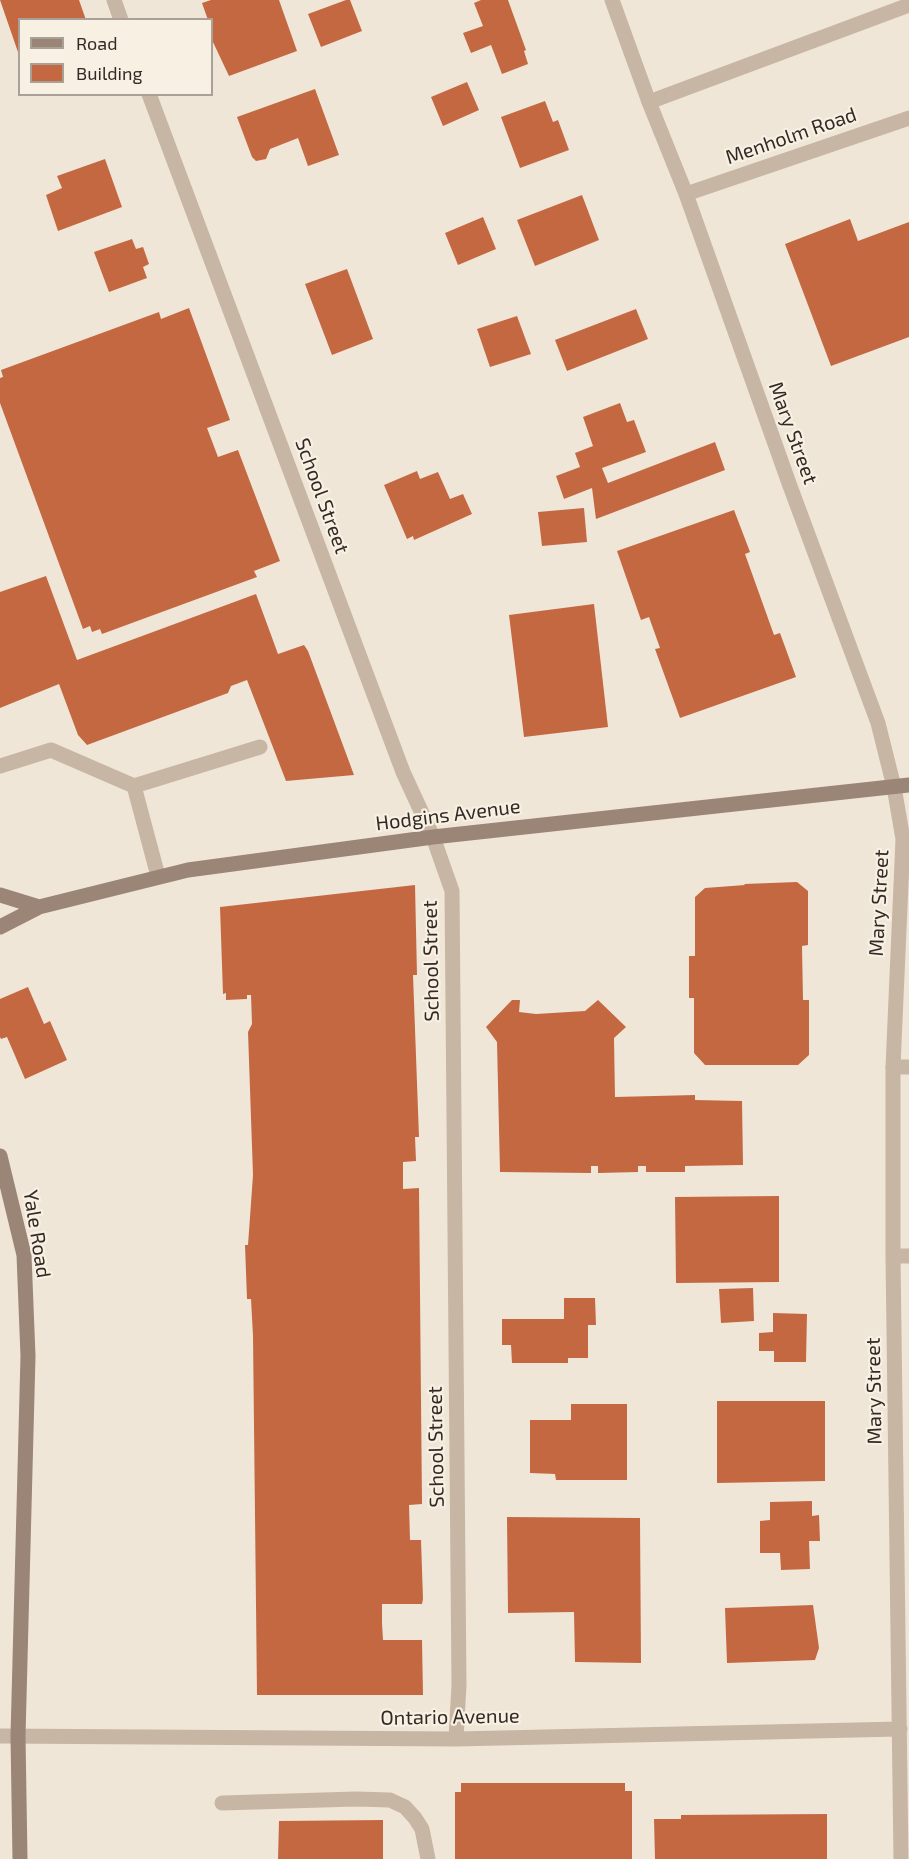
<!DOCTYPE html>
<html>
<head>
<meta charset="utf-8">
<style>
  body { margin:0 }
  #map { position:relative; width:909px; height:1859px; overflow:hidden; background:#f0e6d7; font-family:"Exo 2",sans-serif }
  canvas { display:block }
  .legend { position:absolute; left:18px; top:18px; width:195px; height:78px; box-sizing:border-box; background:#f8f0e3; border:2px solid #a9a197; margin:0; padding:8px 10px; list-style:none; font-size:18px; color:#332a25 }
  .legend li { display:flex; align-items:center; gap:12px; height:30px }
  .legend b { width:30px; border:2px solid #a9a197 }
</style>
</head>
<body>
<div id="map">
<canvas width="909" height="1859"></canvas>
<ul class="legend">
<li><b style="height:8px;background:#9b8576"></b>Road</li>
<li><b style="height:16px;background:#c46842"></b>Building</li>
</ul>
</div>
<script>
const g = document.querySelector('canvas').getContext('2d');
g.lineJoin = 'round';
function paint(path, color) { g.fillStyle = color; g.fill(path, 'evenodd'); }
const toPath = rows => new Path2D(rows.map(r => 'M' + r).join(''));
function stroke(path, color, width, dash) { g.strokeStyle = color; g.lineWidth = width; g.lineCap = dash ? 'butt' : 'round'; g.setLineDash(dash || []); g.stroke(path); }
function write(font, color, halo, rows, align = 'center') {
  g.font = font + ' "Exo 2",sans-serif'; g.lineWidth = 4.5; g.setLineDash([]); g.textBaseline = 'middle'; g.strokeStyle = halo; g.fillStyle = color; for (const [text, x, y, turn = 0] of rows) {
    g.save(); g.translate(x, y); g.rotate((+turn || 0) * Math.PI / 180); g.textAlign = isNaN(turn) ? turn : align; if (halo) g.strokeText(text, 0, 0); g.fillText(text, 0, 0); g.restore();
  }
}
paint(toPath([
  [0,0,79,0,86,20,20,20,19,55],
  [211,0,279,0,297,51,229,76,212,40,212,20,208,20,202,3],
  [346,0,350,0,362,31,321,47,308,14],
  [481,0,508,0,526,50,524,51,528,64,502,74,491,45,471,53,463,33,483,26,474,3],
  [467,82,479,110,443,126,431,97],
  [315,89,339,155,308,166,298,138,270,149,266,159,256,161,252,157,237,117],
  [545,101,553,122,558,120,569,150,520,168,501,117],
  [105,159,122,207,58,231,46,195,62,188,57,176],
  [582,195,599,240,535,266,517,220],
  [483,217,496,249,458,265,445,233],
  [850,219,858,241,909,222,909,337,831,366,785,244],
  [132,239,136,249,143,247,149,264,143,267,147,278,109,292,94,252],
  [347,269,373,339,332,355,305,284],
  [189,308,230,420,207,428,218,457,238,450,280,561,254,571,257,577,102,634,100,629,92,632,90,626,83,629,0,403,0,378,3,377,1,370,159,312,161,319],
  [636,309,648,339,567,371,555,340],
  [517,316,531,354,490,367,477,329],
  [620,403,627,422,634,420,646,452,602,468,608,483,715,442,725,470,596,519,592,488,564,499,556,476,580,467,575,453,593,446,583,417],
  [417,471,420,479,438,472,450,499,463,494,472,514,414,540,413,536,407,539,384,485],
  [584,508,587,542,542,546,538,512],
  [734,510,750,552,745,554,774,635,780,633,796,677,680,718,655,649,660,648,649,617,641,620,617,551],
  [46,576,77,660,256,594,278,654,304,645,308,651,354,775,286,781,247,680,231,686,228,693,87,745,78,735,59,684,0,708,0,592],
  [594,604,608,727,524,737,509,615],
  [797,882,808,891,808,945,802,946,803,1000,809,1000,809,1055,798,1065,705,1065,694,1053,694,998,689,998,689,956,695,956,695,897,705,888,745,885,744,884],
  [415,885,417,975,413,975,419,1137,415,1137,416,1161,403,1162,403,1189,419,1188,422,1504,409,1505,410,1540,421,1540,423,1599,422,1604,382,1604,382,1623,383,1640,422,1640,423,1695,257,1695,253,1336,251,1299,247,1299,245,1245,248,1245,253,1175,248,1032,252,1024,251,995,247,995,247,999,226,1000,226,993,223,994,220,907],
  [28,987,44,1024,50,1021,67,1060,25,1079,7,1037,1,1039,0,1037,0,999],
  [512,1000,520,1000,519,1012,536,1014,585,1011,598,1000,626,1027,614,1038,615,1097,695,1095,695,1100,742,1101,743,1165,685,1166,685,1172,646,1172,646,1166,638,1166,638,1172,598,1173,598,1166,591,1166,591,1173,500,1172,497,1042,486,1027],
  [779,1196,779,1282,676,1283,675,1197],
  [753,1288,754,1321,721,1323,719,1289],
  [564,1298,595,1298,596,1325,588,1325,588,1358,568,1358,568,1363,512,1363,511,1345,502,1345,502,1319,564,1319],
  [773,1313,807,1314,806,1362,774,1362,774,1351,759,1351,759,1333,773,1332],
  [717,1401,825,1401,825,1481,717,1483],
  [571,1404,627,1404,627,1480,556,1480,555,1474,530,1473,530,1420,571,1420],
  [812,1501,812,1516,819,1515,820,1541,809,1541,810,1569,781,1570,780,1553,760,1553,760,1521,770,1520,770,1502],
  [507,1517,640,1518,641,1663,575,1662,574,1612,508,1613],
  [813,1605,819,1648,815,1660,727,1663,725,1608],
  [461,1783,625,1783,625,1791,632,1791,632,1859,455,1859,455,1792,461,1792],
  [827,1814,827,1859,655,1859,654,1819,681,1819,681,1815],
  [383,1820,383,1859,278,1859,279,1821]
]), '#c46842');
stroke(toPath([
  [649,102,909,5],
  [0,766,51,750,134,786,260,747],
  [134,786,158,876],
  [893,1067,909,1067],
  [222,1803,356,1799,390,1800,405,1807,415,1818,422,1829,428,1859]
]), '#c8b6a4', 15);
stroke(toPath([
  [114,0,121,20],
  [612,0,649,102,686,194,790,486,878,723,894,787,903,839,893,1067,893,1256,901,1859],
  [149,94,403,772,433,837,452,891,459,1685,456,1739],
  [686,194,909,118],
  [893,1256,909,1256],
  [0,1736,456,1739,900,1729]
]), '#c8b6a4', 15);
stroke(toPath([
  [0,895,39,907],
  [0,927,39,907,188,870,433,837,909,785],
  [0,1156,24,1255,28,1356,18,1736,20,1859]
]), '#9b8576', 15);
write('20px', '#332a25', '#f8f0e3', [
  ["Menholm Road",791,136,-19],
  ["Mary Street",793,433,70],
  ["School Street",322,496,70],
  ["Hodgins Avenue",448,815,-7],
  ["Mary Street",879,903,-87],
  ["School Street",431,961,-91],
  ["Yale Road",37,1234,81],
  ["Mary Street",874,1391,-91],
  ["School Street",436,1447,-91],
  ["Ontario Avenue",450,1717,-1]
]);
</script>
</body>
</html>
